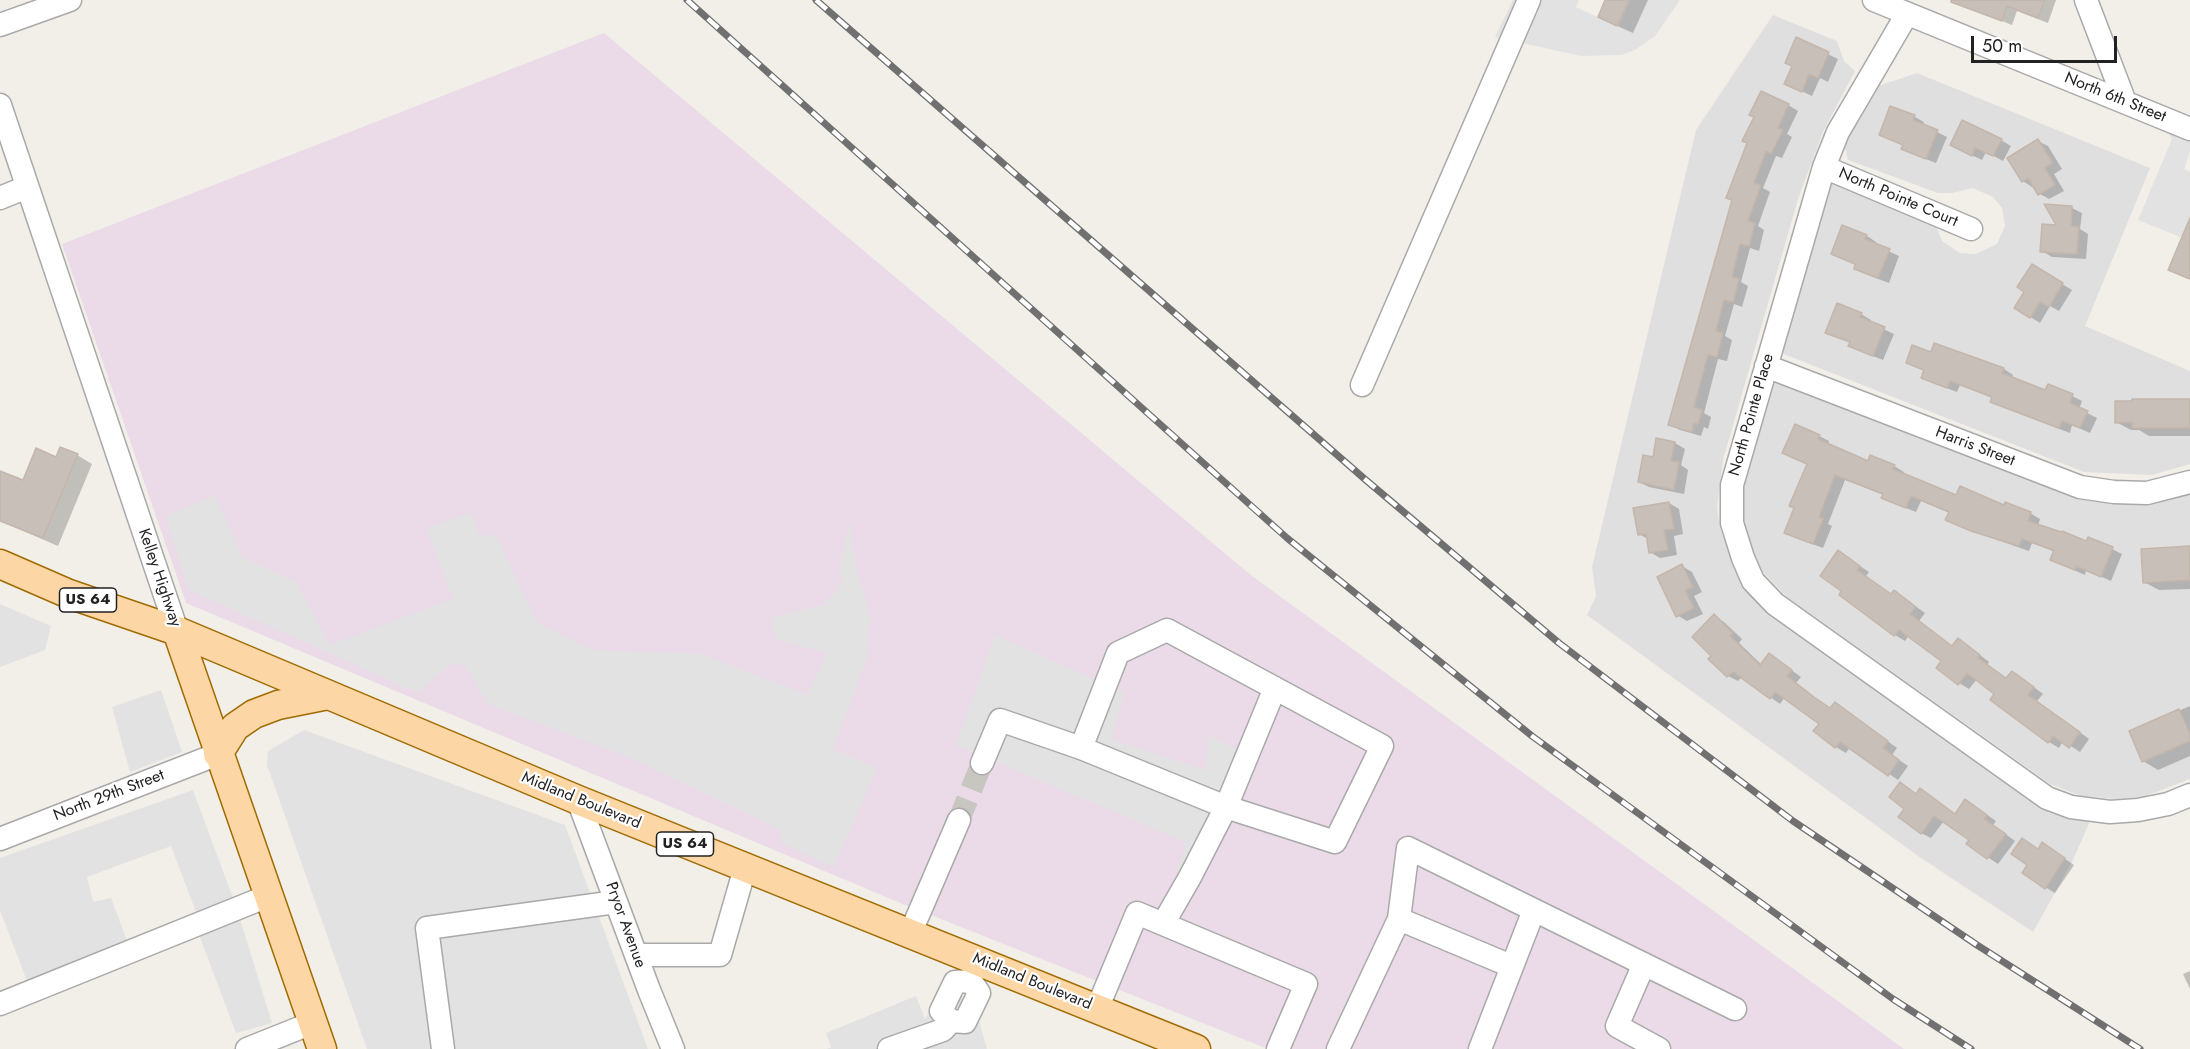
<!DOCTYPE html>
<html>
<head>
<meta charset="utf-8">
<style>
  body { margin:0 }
  #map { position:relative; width:2190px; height:1049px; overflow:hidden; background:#f2efe9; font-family:Jost,sans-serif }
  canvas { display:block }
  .scale { position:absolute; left:1971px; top:36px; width:146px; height:27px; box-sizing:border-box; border:3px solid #222; border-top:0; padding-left:8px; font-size:18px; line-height:21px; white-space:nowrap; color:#222; -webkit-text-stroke:4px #fff; paint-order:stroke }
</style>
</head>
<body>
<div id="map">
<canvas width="2190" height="1049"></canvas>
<div class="scale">50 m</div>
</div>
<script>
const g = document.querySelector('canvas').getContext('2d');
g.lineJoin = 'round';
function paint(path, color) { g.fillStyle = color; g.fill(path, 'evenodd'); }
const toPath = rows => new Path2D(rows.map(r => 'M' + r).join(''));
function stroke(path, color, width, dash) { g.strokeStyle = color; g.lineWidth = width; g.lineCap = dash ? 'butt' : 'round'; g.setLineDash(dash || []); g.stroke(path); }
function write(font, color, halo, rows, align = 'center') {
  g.font = font + ' Jost,sans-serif'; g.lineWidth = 4.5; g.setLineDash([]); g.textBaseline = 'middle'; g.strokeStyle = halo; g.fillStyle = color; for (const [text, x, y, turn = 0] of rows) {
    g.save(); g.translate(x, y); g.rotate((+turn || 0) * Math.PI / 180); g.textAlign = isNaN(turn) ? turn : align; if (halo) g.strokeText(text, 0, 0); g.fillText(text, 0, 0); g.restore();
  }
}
paint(toPath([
  [1773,15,1837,41,1844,61,1855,71,1823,132,1798,199,1723,460,1717,507,1721,532,1737,568,2045,805,2090,821,2073,860,2033,932,1918,856,1587,615,1596,596,1592,567,1696,130],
  [1917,73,2150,168,2085,326,2190,371,2190,464,2152,475,2084,472,1781,353,1829,180,1932,217,1942,241,1960,253,1976,254,1997,244,2005,226,2002,208,1993,197,1973,188,1952,193,1938,193,1848,160,1844,143,1872,88],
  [1772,374,2075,491,2190,488,2190,779,2143,797,2118,799,2081,796,2050,784,1787,597,1760,569,1743,531,1739,500]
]), '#e0dfdf');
paint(toPath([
  [604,33,1252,576,1904,1049,1268,1049,898,902,186,603,62,244]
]), '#ebdbe8');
paint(toPath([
  [1513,0,1579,0,1576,7,1618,27,1630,0,1680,0,1655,36,1635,50,1621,55,1581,56,1495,37],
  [2167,131,2190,140,2190,151,2184,169,2190,172,2190,241,2138,220,2172,139],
  [215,495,242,557,296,582,330,645,453,599,426,528,471,513,480,536,495,534,537,622,593,650,702,654,807,695,827,653,776,639,770,618,824,605,843,582,838,571,850,521,855,563,870,615,868,656,833,749,877,768,834,867,780,842,781,830,629,757,488,704,464,664,449,665,418,693,189,590,166,516],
  [0,604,51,626,45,650,0,667],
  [995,635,1124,693,1112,740,1205,770,1208,736,1241,751,1198,879,1177,873,1186,842,956,745],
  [161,690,182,752,130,772,112,707],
  [304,730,565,825,648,1049,367,1049,267,765,268,751],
  [193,790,237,909,272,1023,236,1033,198,932,199,920,171,846,87,877,93,902,111,898,130,949,28,984,0,910,0,858],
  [938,988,983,1008,978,1018,987,1049,827,1049,831,1047,826,1033,916,996,925,1019,931,1009]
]), '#e2e2e2');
paint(toPath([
  [1607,0,1648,0,1633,33,1615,25],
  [1976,0,2056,0,2048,23,2017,11,2012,25,1973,9],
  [1796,39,1838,59,1828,82,1820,78,1812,96,1786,84,1793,66],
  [1788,105,1798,111,1787,134,1792,137,1782,158,1776,156,1763,188,1770,192,1758,226,1764,230,1759,251,1750,248,1741,282,1748,286,1742,307,1734,304,1725,336,1732,340,1727,361,1718,359,1704,413,1711,417,1708,429,1704,427,1701,436,1680,430,1670,424,1734,201],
  [1891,108,1915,117,1924,122,1923,125,1947,137,1936,163,1913,154,1903,148,1904,146,1880,134],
  [2001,140,2011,146,2003,161,1986,152,1982,160,1961,150],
  [2038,141,2048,146,2062,169,2054,174,2064,191,2049,199,2040,194,2035,185,2032,187,2023,181],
  [2072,208,2082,213,2080,229,2088,234,2086,259,2052,257,2042,251],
  [1843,227,1867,236,1876,242,1875,245,1899,256,1889,283,1865,274,1855,268,1857,265,1832,254],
  [2032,266,2072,290,2059,311,2050,306,2040,323,2016,308,2026,291],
  [1861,314,1871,320,1870,323,1894,334,1883,360,1860,351,1850,346,1851,343,1827,332],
  [1935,345,2004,369,2013,375,2012,378,2046,392,2072,396,2082,401,2079,409,2097,418,2090,433,2072,425,2070,433,2002,407,1992,401,1993,398,1960,385,1957,392,1933,383,1923,377,1925,371,1908,363,1932,354],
  [2190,400,2190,436,2149,436,2139,430,2131,430,2116,422],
  [1819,436,1829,441,1828,444,1869,462,1894,466,1904,472,1903,475,1957,497,2030,513,2040,519,2038,526,2087,543,2112,549,2122,554,2111,581,2086,570,2085,575,2062,565,2055,552,2032,543,2029,551,1983,535,1957,525,1950,513,1921,501,1916,512,1893,503,1883,498,1884,495,1845,480,1828,524,1832,526,1823,548,1796,538,1786,532,1795,508,1791,506],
  [1675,443,1685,449,1681,465,1688,470,1684,494,1649,487,1639,482,1654,459],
  [77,455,92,464,58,546,0,521,0,482,24,482,57,458],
  [1669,503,1679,509,1683,534,1674,536,1677,555,1660,558,1650,552,1648,539,1639,534],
  [2190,547,2190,589,2159,590,2144,582],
  [1848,558,1869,572,1866,576,1892,595,1904,598,1925,613,1919,621,1953,647,1968,646,1989,662,1987,665,2007,679,2022,678,2043,694,2037,701,2089,739,2080,752,2063,741,2059,748,2049,742,1992,700,1996,693,1977,679,1969,689,1959,683,1938,667,1943,661,1909,635,1905,641,1895,635,1841,595],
  [1682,566,1692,572,1702,592,1694,596,1703,614,1687,621,1677,615],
  [1714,616,1724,622,1742,639,1739,643,1762,665,1779,661,1801,677,1796,683,1824,705,1831,710,1845,710,1897,748,1892,755,1908,766,1898,780,1850,747,1846,753,1836,747,1815,731,1821,723,1785,697,1780,704,1742,677,1738,681,1728,676,1714,656],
  [2190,706,2190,756,2158,770,2143,761,2131,731],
  [1921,790,1956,815,1976,807,1996,821,1993,825,2015,841,1998,864,1968,844,1971,840,1944,821,1931,838,1921,833,1917,795],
  [2039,850,2052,850,2074,865,2055,893,2045,887,2029,864],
  [2190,971,2190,989,2183,974]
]), '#0003');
const building = toPath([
  [1605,0,1629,0,1617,26,1598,17,1605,0],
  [1951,0,2045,0,2038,18,2007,6,2002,21,1951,2,1951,0],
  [1796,37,1829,52,1818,78,1809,74,1802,92,1784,84,1792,66,1785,63,1796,37],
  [1761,91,1789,104,1778,128,1783,130,1771,154,1766,151,1754,183,1761,185,1748,221,1755,223,1749,246,1740,244,1732,277,1739,279,1733,302,1724,300,1716,331,1723,333,1717,357,1708,355,1694,407,1702,410,1698,424,1694,423,1692,432,1668,425,1732,200,1726,198,1747,143,1742,141,1754,117,1749,115,1761,91],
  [1890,106,1915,115,1913,120,1938,130,1926,159,1901,149,1903,145,1879,135,1890,106],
  [1962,120,2002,139,1993,156,1975,148,1972,156,1950,145,1962,120],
  [2038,139,2053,163,2045,168,2055,185,2038,195,2028,178,2022,182,2007,158,2038,139],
  [2044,204,2072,206,2071,226,2079,227,2077,254,2040,252,2042,224,2056,225,2044,204],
  [2190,218,2190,279,2168,270,2190,218],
  [1842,225,1867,235,1865,239,1890,249,1878,278,1854,269,1855,264,1831,254,1842,225],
  [2032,264,2063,283,2049,307,2040,302,2030,318,2014,308,2024,292,2017,287,2032,264],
  [1837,303,1862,313,1860,317,1885,327,1873,356,1848,346,1850,342,1825,333,1837,303],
  [1934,343,2004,368,2002,373,2045,390,2048,384,2073,394,2070,403,2088,411,2080,428,2062,421,2059,428,1990,402,1992,397,1950,381,1947,388,1921,378,1924,370,1906,363,1912,345,1931,352,1934,343],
  [2132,399,2190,399,2190,428,2132,428,2132,422,2115,423,2115,401,2132,401,2132,399],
  [1795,424,1820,435,1818,439,1868,461,1870,455,1895,465,1893,469,1956,495,1960,486,2004,505,2005,502,2031,512,2028,521,2061,532,2062,531,2086,541,2088,537,2113,547,2101,577,2076,566,2075,570,2050,560,2054,550,2022,539,2019,546,1971,531,1945,520,1949,512,1911,496,1906,508,1881,498,1883,494,1835,475,1819,517,1823,519,1813,544,1784,533,1794,508,1789,506,1807,464,1782,453,1795,424],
  [1656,438,1675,442,1671,461,1679,462,1674,490,1638,482,1643,455,1653,457,1656,438],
  [60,447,78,454,43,538,0,521,0,471,23,480,36,448,56,457,60,447],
  [1669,502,1674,529,1664,530,1668,550,1649,553,1646,534,1638,535,1633,508,1669,502],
  [2190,546,2190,580,2143,583,2141,549,2190,546],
  [1838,550,1860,566,1857,570,1891,594,1894,590,1916,607,1910,614,1952,646,1958,638,1980,655,1978,658,2006,678,2012,671,2034,687,2028,695,2080,732,2069,748,2053,736,2048,743,1990,700,1994,694,1967,673,1958,685,1936,668,1941,661,1899,630,1894,636,1839,595,1841,591,1820,576,1838,550],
  [1682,564,1693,587,1685,590,1694,608,1676,617,1657,577,1682,564],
  [1714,614,1733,633,1730,636,1760,665,1769,653,1792,670,1787,676,1814,697,1830,708,1835,702,1888,741,1883,748,1899,760,1888,776,1840,742,1835,748,1813,731,1819,724,1775,692,1770,699,1733,672,1727,677,1708,659,1711,656,1692,637,1714,614],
  [2179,709,2190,734,2190,741,2142,762,2129,731,2179,709],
  [1900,782,1916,794,1920,788,1955,814,1965,799,1987,815,1984,819,2006,834,1987,859,1966,844,1969,840,1934,816,1921,834,1898,817,1904,809,1889,797,1900,782],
  [2022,838,2038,849,2042,842,2065,858,2045,889,2022,873,2027,865,2011,854,2022,838]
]);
paint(building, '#c7bfb8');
stroke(building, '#c4b6ab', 1.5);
stroke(toPath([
  [959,820,982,763]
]), '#c8c6c1', 22, [22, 11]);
const minor = toPath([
  [1874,0,2190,129],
  [2086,0,2125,102],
  [1907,14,1838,132,1824,167,1732,485,1732,523,1743,558,1753,581,1775,604,2047,798,2071,807,2110,812,2138,810,2168,804,2190,795],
  [0,25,70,0],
  [0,105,177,631],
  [1824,167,1971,229],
  [0,198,27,187],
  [1766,366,2080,487,2114,492,2147,493,2190,482],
  [1362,385,1529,0],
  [1081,748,1118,653,1167,630,1382,746,1335,842,1226,807,1275,688],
  [982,763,1000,720,1081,748,1226,807,1190,877,1163,924],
  [578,800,649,990,673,1049],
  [0,839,218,754],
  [1399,919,1511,966],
  [910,934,959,820],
  [636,955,720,955,745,868],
  [1644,964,1617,1026,1659,1049],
  [971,981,979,993,965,1022,951,1021,941,1011,955,982,971,981],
  [0,1004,268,896],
  [1097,1009,1137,913,1306,984,1278,1049],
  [247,1049,312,1023],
  [443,1049,427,928,616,902],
  [889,1049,943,1030,951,1021],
  [1338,1049,1399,919,1408,848,1735,1009],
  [1480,1049,1534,910]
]);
const major = toPath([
  [0,564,69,594,177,631,578,800,1196,1049],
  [177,631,322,1049],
  [218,754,235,727,254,714,278,705,328,695]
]);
stroke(minor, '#a9a9a9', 25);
stroke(major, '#a06b00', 31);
stroke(minor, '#fff', 22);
stroke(major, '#fcd6a4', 28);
const rail = toPath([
  [687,0,1287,538,1532,736,1893,999,1971,1049],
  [816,0,1367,481,1559,643,1793,821,1977,945,2140,1049]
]);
stroke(rail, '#707070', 7);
stroke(rail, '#fff', 4.5, [14]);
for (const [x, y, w] of [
  [88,600,57],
  [685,844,57]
]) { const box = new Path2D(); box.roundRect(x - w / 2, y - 12, w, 24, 4.5); g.fillStyle = '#fff'; g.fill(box); stroke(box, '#222', 1.5); }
write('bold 15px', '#222', null, [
  ["US 64",88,600],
  ["US 64",685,844]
]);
write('16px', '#222', '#fff', [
  ["North 6th Street",2115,98,22],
  ["North Pointe Court",1898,198,23],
  ["North Pointe Place",1752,415,-74],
  ["Harris Street",1975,447,21],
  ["Kelley Highway",159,578,71],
  ["North 29th Street",109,796,-21],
  ["Midland Boulevard",581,801,22],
  ["Pryor Avenue",625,925,70],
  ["Midland Boulevard",1032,982,22]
]);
</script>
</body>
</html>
